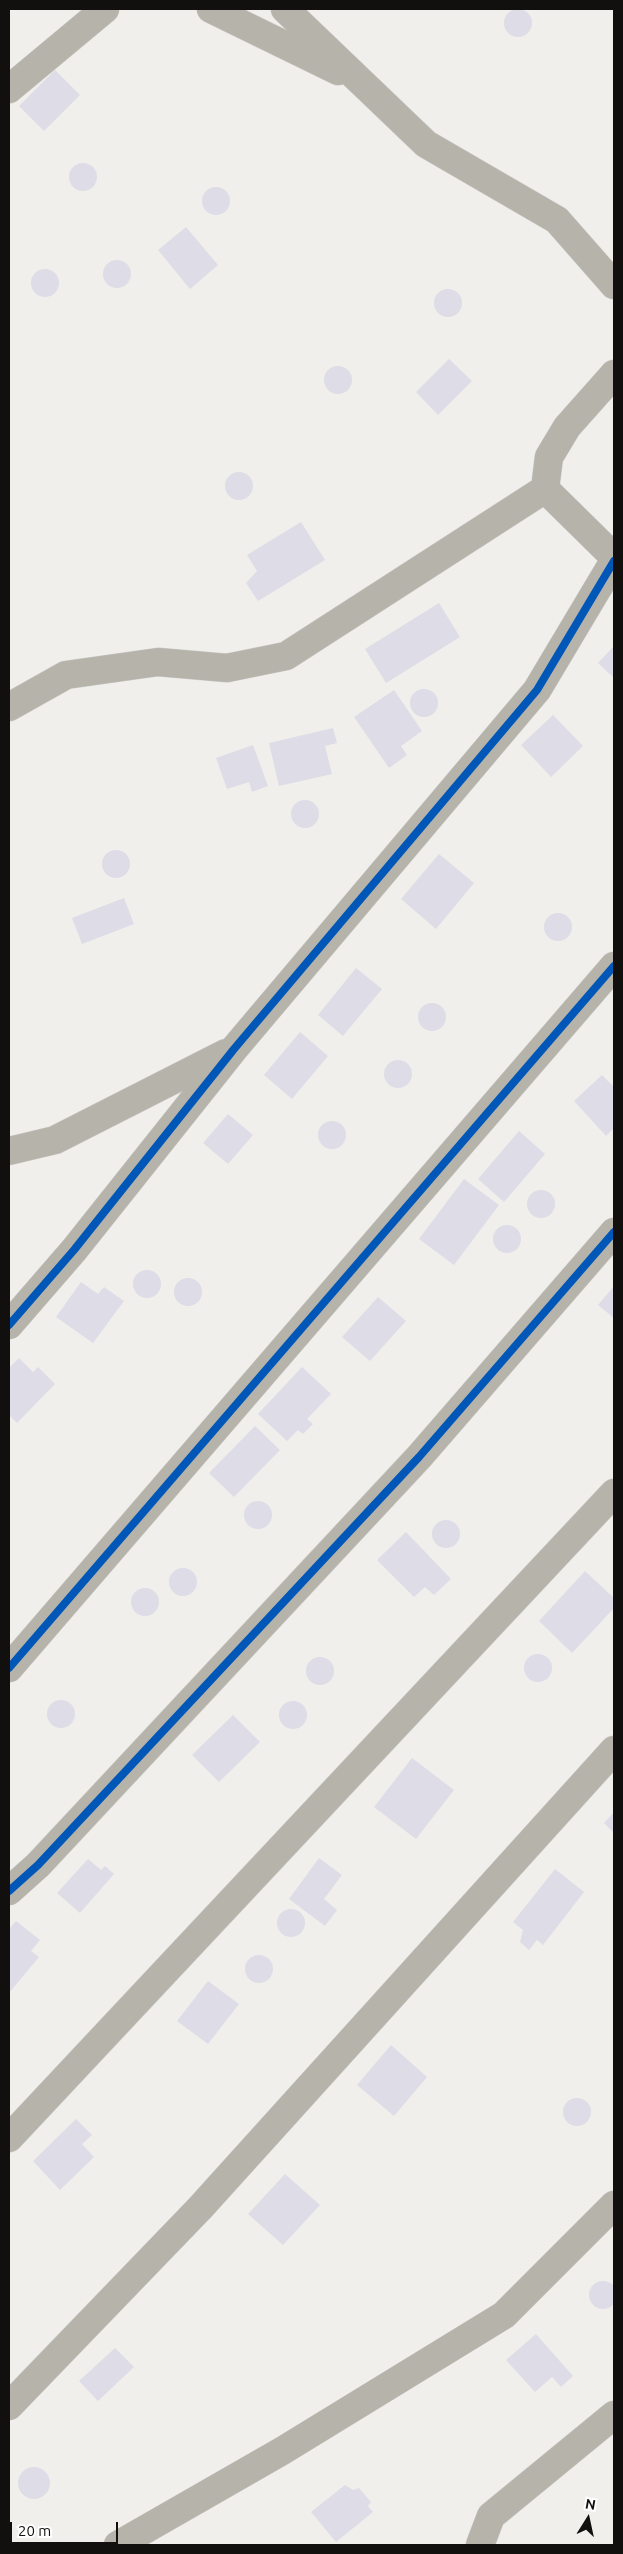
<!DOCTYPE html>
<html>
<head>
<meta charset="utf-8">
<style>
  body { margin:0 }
  #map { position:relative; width:623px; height:2554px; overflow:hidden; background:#f0efeb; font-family:Ubuntu,sans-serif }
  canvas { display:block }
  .frame { position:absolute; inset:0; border:10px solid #11100e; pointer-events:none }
  .north { position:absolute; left:563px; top:2494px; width:50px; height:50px; -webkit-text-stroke:4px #fff; paint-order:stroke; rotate:10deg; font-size:14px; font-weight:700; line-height:20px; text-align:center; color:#11100e }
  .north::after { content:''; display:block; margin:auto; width:18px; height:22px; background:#11100e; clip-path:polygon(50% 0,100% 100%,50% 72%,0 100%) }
  .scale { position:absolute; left:10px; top:2522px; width:108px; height:22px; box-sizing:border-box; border:2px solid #11100e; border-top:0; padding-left:6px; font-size:15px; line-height:18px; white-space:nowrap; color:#11100e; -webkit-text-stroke:4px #fff; paint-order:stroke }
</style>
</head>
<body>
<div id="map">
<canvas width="623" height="2554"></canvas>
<div class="frame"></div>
<div class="north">N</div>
<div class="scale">20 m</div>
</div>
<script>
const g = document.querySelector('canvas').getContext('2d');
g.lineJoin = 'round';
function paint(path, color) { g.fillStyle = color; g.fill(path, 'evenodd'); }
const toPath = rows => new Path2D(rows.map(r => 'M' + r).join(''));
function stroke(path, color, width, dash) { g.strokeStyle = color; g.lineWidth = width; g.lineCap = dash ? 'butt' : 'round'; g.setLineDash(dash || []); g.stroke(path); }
paint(toPath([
  '504 23a14 14 0 1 1 28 0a14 14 0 1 1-28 0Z',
  [55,70,80,95,44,131,19,106],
  '69 177a14 14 0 1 1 28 0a14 14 0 1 1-28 0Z',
  '202 201a14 14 0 1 1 28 0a14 14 0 1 1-28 0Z',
  [186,227,218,265,190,289,158,250],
  '103 274a14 14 0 1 1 28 0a14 14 0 1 1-28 0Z',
  '31 283a14 14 0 1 1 28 0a14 14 0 1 1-28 0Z',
  '434 303a14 14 0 1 1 28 0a14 14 0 1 1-28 0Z',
  [449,359,472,381,438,415,416,392],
  '324 380a14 14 0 1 1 28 0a14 14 0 1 1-28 0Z',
  '225 486a14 14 0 1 1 28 0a14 14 0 1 1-28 0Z',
  [301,522,325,560,258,601,246,583,257,571,247,555],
  [439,603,460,637,386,683,365,649],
  [614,646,614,678,598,663],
  '410 703a14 14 0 1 1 28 0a14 14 0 1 1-28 0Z',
  [394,690,422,731,401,746,407,755,389,768,354,717],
  [553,715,583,746,551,777,521,745],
  [333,728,337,743,325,746,332,774,279,786,269,743],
  [253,745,268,786,252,792,249,782,227,789,216,758],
  '291 814a14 14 0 1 1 28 0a14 14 0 1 1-28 0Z',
  '102 864a14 14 0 1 1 28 0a14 14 0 1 1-28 0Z',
  [439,854,474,883,436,929,401,899],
  [124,898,134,924,82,944,72,918],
  '544 927a14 14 0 1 1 28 0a14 14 0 1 1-28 0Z',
  [356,968,382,989,343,1036,318,1015],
  '418 1017a14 14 0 1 1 28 0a14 14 0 1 1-28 0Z',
  [300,1032,328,1056,292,1099,264,1075],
  '384 1074a14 14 0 1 1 28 0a14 14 0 1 1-28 0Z',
  [602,1075,614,1087,614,1128,606,1136,574,1101],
  [228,1114,253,1135,228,1164,203,1143],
  '318 1135a14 14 0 1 1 28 0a14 14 0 1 1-28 0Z',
  [519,1131,545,1154,504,1202,478,1179],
  [464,1179,499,1205,454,1265,419,1239],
  '527 1204a14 14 0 1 1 28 0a14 14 0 1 1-28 0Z',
  '493 1239a14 14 0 1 1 28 0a14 14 0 1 1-28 0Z',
  '133 1284a14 14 0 1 1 28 0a14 14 0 1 1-28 0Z',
  '174 1292a14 14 0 1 1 28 0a14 14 0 1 1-28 0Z',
  [81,1282,98,1294,104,1287,124,1301,93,1343,56,1317],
  [614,1286,614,1318,598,1305],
  [378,1297,406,1321,370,1361,342,1337],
  [19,1358,33,1372,38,1367,55,1384,17,1423,9,1415,9,1368],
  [302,1367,331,1394,307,1419,313,1424,303,1434,298,1430,287,1441,258,1414],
  [255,1426,280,1450,234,1497,209,1473],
  '244 1515a14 14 0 1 1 28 0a14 14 0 1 1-28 0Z',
  '432 1534a14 14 0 1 1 28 0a14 14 0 1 1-28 0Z',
  [406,1532,451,1579,434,1595,425,1587,414,1597,377,1560],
  '169 1582a14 14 0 1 1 28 0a14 14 0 1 1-28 0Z',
  [585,1571,614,1598,614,1608,572,1653,539,1621],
  '131 1602a14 14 0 1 1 28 0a14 14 0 1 1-28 0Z',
  '524 1668a14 14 0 1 1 28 0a14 14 0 1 1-28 0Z',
  '306 1671a14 14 0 1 1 28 0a14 14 0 1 1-28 0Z',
  '47 1714a14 14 0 1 1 28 0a14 14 0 1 1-28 0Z',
  '279 1715a14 14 0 1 1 28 0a14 14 0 1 1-28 0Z',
  [233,1715,260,1742,219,1782,192,1755],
  [412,1758,454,1790,416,1839,374,1807],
  [614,1812,614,1833,604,1823],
  [319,1858,342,1875,324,1899,337,1910,325,1926,289,1899],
  [88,1859,101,1870,105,1866,114,1874,80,1913,57,1893],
  [555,1869,584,1892,543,1945,537,1940,529,1950,520,1942,523,1930,513,1922],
  '277 1923a14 14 0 1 1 28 0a14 14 0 1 1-28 0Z',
  [16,1921,40,1940,31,1951,39,1957,9,1993,9,1929],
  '245 1969a14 14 0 1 1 28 0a14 14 0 1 1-28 0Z',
  [208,1981,239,2004,208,2044,177,2021],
  [391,2045,427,2077,394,2116,357,2085],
  '563 2112a14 14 0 1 1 28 0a14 14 0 1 1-28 0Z',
  [76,2119,92,2135,82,2144,94,2157,60,2190,33,2161],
  [285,2174,320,2205,283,2245,248,2214],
  '589 2295a14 14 0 1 1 28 0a14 14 0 1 1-28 0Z',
  [536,2334,573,2376,561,2387,552,2377,535,2392,506,2360],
  [115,2348,134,2367,98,2401,79,2381],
  '18 2483a16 16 0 1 1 32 0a16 16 0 1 1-32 0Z',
  [345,2485,353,2490,359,2488,371,2502,368,2506,373,2512,336,2542,311,2512]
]), '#dedce6');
const minor = toPath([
  [211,9,338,71],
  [285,9,426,144,557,220,614,285],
  [9,89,105,9],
  [545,489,614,557],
  [9,707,66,675,158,662,227,668,286,656,545,489,549,457,567,427,614,374],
  [9,1151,55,1140,226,1053],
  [9,1325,74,1250,234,1049,537,690,614,561],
  [9,1668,614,966],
  [9,1891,38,1865,419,1457,614,1232],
  [9,2138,614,1493],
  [9,2406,200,2208,614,1750],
  [118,2545,282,2451,504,2315,614,2205],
  [480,2545,491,2516,614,2415]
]);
stroke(minor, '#cbcac8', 29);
stroke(minor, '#b5b3aa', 28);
stroke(toPath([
  [9,1325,74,1250,234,1049,537,690,614,561],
  [9,1668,614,966],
  [9,1891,38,1865,419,1457,614,1232]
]), '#0057b8', 8);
</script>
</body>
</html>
